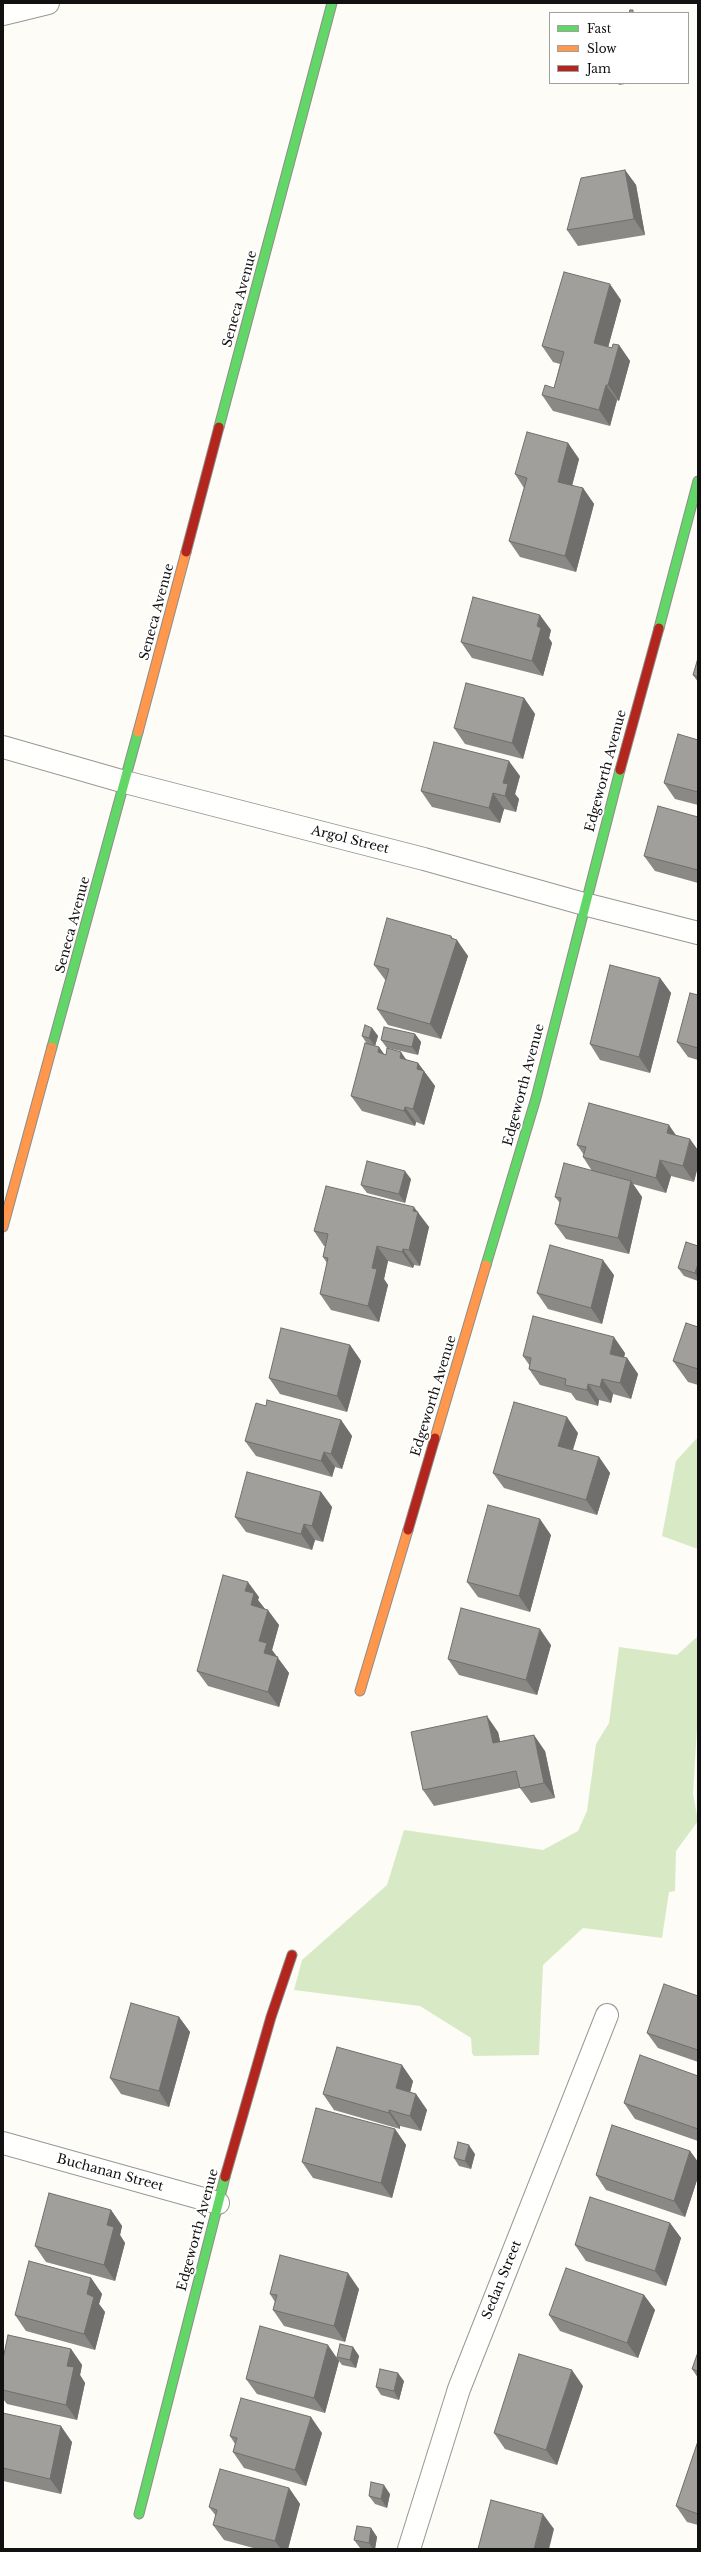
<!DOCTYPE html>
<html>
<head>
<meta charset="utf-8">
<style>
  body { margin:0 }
  #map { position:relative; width:701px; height:2552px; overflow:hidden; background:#fdfcf7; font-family:"Libre Baskerville",serif }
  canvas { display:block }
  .frame { position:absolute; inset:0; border:4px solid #111; pointer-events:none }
  .legend { position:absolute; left:549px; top:12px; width:140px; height:72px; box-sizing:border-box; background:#fff; border:1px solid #a0a0a0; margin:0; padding:5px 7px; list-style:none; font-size:12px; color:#111 }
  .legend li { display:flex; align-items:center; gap:8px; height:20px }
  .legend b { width:20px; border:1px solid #a0a0a0 }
</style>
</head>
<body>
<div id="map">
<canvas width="701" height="2552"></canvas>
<div class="frame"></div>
<ul class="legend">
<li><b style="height:5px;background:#63d668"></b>Fast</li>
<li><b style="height:5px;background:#ff974d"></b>Slow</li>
<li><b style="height:5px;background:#b3261e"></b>Jam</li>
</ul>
</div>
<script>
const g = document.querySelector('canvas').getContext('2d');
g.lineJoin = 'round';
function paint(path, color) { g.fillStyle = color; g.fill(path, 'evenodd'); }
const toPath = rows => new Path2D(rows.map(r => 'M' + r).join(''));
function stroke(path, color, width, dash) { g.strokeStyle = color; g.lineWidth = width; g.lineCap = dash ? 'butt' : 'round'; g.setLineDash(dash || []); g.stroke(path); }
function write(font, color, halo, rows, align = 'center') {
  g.font = font + ' "Libre Baskerville",serif'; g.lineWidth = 4; g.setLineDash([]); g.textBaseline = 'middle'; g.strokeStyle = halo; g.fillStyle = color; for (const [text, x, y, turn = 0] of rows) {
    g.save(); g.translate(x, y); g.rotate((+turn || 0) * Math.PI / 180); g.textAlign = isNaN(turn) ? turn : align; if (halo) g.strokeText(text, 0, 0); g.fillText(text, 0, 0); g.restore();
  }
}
paint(toPath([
  [696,1439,698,1440,698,1549,662,1536,676,1461],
  [698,1636,698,1712,693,1794,698,1821,676,1851,675,1891,669,1892,662,1938,583,1928,543,1965,539,2055,474,2056,472,2053,471,2038,420,2006,294,1990,302,1960,387,1885,404,1830,543,1850,578,1831,587,1811,596,1744,609,1723,619,1647,677,1655]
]), '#d8eac5');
const lane = toPath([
  [3,14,48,3]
]);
const street = toPath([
  [3,747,125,782,424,859,584,904,698,933],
  [3,2143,218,2203],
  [409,2549,459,2389,607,2015]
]);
const fast = toPath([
  [219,427,332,3],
  [659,628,698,481],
  [52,1047,138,732],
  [486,1265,536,1098,620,770],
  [139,2514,225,2177]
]);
const slow = toPath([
  [138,732,186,552],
  [3,1227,52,1047],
  [435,1438,486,1265],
  [360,1691,408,1530]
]);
const jam = toPath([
  [186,552,219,427],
  [620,770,659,628],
  [408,1530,435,1438],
  [225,2177,271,2017,292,1955]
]);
stroke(lane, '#979795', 24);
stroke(street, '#979795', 24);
stroke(fast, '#8e8d8b', 11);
stroke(slow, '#8e8d8b', 11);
stroke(jam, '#8e8d8b', 11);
stroke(lane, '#fffffe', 22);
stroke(street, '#fffffe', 22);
stroke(fast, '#63d668', 9);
stroke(slow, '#ff974d', 9);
stroke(jam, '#b3261e', 9);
paint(toPath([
  [618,83,631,83,619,85],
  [625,170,636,185,645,235,578,246,567,230],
  [621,300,608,347,612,348,619,345,630,361,619,401,617,400,610,426,553,411,542,395,554,388,560,364,553,362,542,346],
  [568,443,579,459,572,486,583,488,594,504,576,572,520,557,509,541,524,488,515,474],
  [551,630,549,638,552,643,543,676,472,658,461,642],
  [698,658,698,682,693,675],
  [524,698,535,714,523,759,465,744,454,728],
  [698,740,698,805,675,799,664,783],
  [520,776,515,794,519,799,516,812,504,809,500,823,432,807,421,791],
  [698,817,698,883,655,871,644,856],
  [453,939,468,956,441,1039,388,1025,377,1009,386,981,374,965],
  [660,978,671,993,650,1073,600,1060,590,1044],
  [698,995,698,1060,688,1057,677,1042],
  [372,1028,378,1036,375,1046,379,1047,384,1054,386,1055,387,1048,381,1040,415,1034,421,1042,418,1055,388,1048,407,1060,418,1063,435,1086,424,1125,416,1122,415,1126,362,1111,351,1096,367,1044,362,1036],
  [669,1125,694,1182,671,1176,666,1193,633,1184,642,1197,629,1254,566,1239,555,1224,560,1203,555,1197,592,1171,583,1157,584,1155,577,1145],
  [411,1179,405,1203,367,1193,361,1185],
  [417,1212,429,1227,420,1266,414,1265,413,1268,388,1261,384,1279,388,1285,379,1322,331,1310,320,1294,327,1263,323,1257,325,1246,324,1246,314,1231],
  [698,1246,698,1281,684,1276,678,1268],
  [614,1275,602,1324,548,1309,537,1293],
  [698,1327,698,1385,688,1382,673,1361],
  [350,1345,361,1361,347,1412,280,1394,269,1378],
  [625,1353,624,1358,627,1358,638,1374,631,1399,613,1394,611,1403,599,1400,598,1406,576,1400,571,1393,540,1385,529,1369,530,1366,523,1356],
  [266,1406,341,1420,352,1436,342,1469,335,1467,332,1477,256,1456,245,1441],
  [578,1433,573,1450,599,1457,610,1473,597,1515,504,1488,493,1473],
  [321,1492,332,1507,323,1542,315,1540,312,1550,246,1532,235,1517],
  [551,1535,530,1612,478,1597,467,1582],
  [259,1597,258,1600,265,1609,279,1625,272,1650,289,1673,279,1707,208,1686,197,1671],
  [551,1645,537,1695,459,1675,448,1659],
  [498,1732,500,1741,545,1751,555,1798,531,1803,520,1788,434,1806,423,1790],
  [698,1996,698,2062,658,2048,647,2033],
  [179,2017,190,2032,169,2107,121,2094,110,2078],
  [698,2076,698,2141,635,2119,624,2103],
  [413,2081,410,2092,416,2094,427,2110,421,2131,400,2126,400,2129,334,2110,323,2094],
  [395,2129,406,2145,392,2198,313,2178,302,2162],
  [690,2151,698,2162,698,2177,685,2217,606,2190,596,2175],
  [475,2154,471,2169,459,2166,454,2158],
  [111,2210,122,2226,120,2235,125,2243,115,2281,46,2262,35,2246],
  [670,2223,681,2238,666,2286,586,2261,575,2245],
  [91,2278,102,2294,99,2304,105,2312,95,2350,26,2331,15,2315],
  [359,2289,345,2342,284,2326,273,2310,275,2302,270,2294],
  [644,2295,655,2310,638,2358,560,2331,549,2315],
  [353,2347,359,2356,356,2368,342,2365,339,2361,325,2413,257,2394,246,2379,337,2357],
  [71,2349,82,2365,80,2375,85,2383,77,2420,7,2404,3,2399,3,2359],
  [698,2352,698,2378,692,2369],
  [404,2381,399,2400,381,2395,376,2387],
  [583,2386,557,2465,505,2449,494,2433],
  [3,2413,72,2442,61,2494,3,2481],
  [322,2433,306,2486,244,2468,233,2452,235,2444,230,2436],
  [698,2441,698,2525,687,2522,676,2506],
  [289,2488,300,2504,288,2549,257,2549,224,2540,213,2525,216,2516,209,2507],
  [390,2494,387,2508,375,2504,369,2496],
  [371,2528,377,2537,375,2549,360,2548,354,2540]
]), '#8a8986');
paint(toPath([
  [625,170,636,185,645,235,634,219],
  [610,284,621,300,605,359,594,343],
  [619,345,630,361,619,401,608,385],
  [606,385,617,400,610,426,599,410],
  [568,443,579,459,569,497,558,482],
  [583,488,594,504,576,572,565,556],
  [540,615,551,630,549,638,552,643,543,676,532,661,537,626],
  [524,698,535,714,523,759,512,743],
  [509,761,520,776,515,794,519,799,516,812,505,796,503,783],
  [493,793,504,809,500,823,489,808],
  [451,936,456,943,457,940,468,956,441,1039,430,1024],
  [660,978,671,993,650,1073,639,1057],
  [372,1028,378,1036,375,1046,369,1038],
  [415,1034,421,1042,418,1055,412,1047],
  [379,1047,390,1063,378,1052],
  [401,1052,412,1068,400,1058],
  [418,1063,435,1086,424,1125,413,1109,417,1069],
  [405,1107,416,1122,415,1126,404,1111],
  [669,1125,680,1141,667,1133],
  [690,1139,698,1150,698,1167,694,1182,683,1166],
  [660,1160,671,1176,666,1193,656,1178],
  [405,1171,411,1179,405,1203,399,1194],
  [631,1181,642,1197,629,1254,618,1238],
  [414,1207,429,1227,420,1266,409,1250,413,1211],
  [377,1246,388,1261,384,1279,388,1285,379,1322,368,1306,372,1268],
  [403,1249,414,1265,413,1268,402,1252],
  [603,1260,614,1275,602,1324,591,1308],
  [698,1264,698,1278,695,1273],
  [614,1337,625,1353,621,1370,610,1354],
  [350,1345,361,1361,347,1412,337,1396],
  [627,1358,638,1374,631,1399,620,1383],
  [602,1379,613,1394,611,1403,600,1387],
  [588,1384,599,1400,598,1406,587,1390],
  [567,1417,578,1433,569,1461,558,1446],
  [341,1420,352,1436,342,1469,331,1454],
  [324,1452,335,1467,332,1477,321,1461],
  [599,1457,610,1473,597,1515,586,1500],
  [321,1492,332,1507,323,1542,312,1526],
  [540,1519,551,1535,530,1612,519,1596],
  [304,1524,315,1540,312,1550,301,1534],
  [248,1582,259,1597,258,1600,265,1609,251,1605,245,1591],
  [268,1610,279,1625,272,1650,289,1673,279,1707,268,1692,264,1653,259,1641],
  [540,1629,551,1645,537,1695,526,1680],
  [487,1716,498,1732,504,1758,493,1743],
  [534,1735,545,1751,555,1798,544,1783],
  [179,2017,190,2032,169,2107,159,2091],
  [402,2065,413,2081,407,2104,396,2088],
  [416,2094,427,2110,421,2131,410,2116],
  [389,2110,400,2126,400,2129,389,2113],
  [395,2129,406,2145,392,2198,381,2183],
  [469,2145,475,2154,471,2169,465,2161],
  [690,2151,698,2162,698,2177,685,2217,674,2201],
  [111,2210,122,2226,120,2235,125,2243,115,2281,104,2265,107,2225],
  [670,2223,681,2238,666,2286,655,2271],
  [348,2273,359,2289,345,2342,334,2326],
  [91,2278,102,2294,99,2304,105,2312,95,2350,84,2334,87,2294],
  [644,2295,655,2310,638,2358,627,2343],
  [328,2345,339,2361,325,2413,314,2398],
  [353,2347,359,2356,356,2368,350,2360],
  [71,2349,82,2365,80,2375,85,2383,77,2420,66,2405,67,2366],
  [572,2370,583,2386,557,2465,546,2450],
  [398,2373,404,2381,399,2400,394,2391],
  [311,2417,322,2433,306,2486,295,2470],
  [61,2426,72,2442,61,2494,50,2479],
  [384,2485,390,2494,387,2508,381,2499],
  [289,2488,300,2504,288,2549,281,2549,275,2541],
  [543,2514,554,2529,549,2549,534,2549],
  [371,2528,377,2537,375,2549,373,2549,369,2543]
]), '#716f6d');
const building = toPath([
  [630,10,633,10,633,13,629,13,630,10],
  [625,170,634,219,567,230,581,178,625,170],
  [564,272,610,284,594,343,612,348,613,344,619,345,608,385,606,385,599,410,542,395,545,385,554,388,564,352,542,346,564,272],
  [527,432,568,443,558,482,583,488,565,556,509,541,527,478,515,474,527,432],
  [473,597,540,615,537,626,541,628,532,661,461,642,473,597],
  [698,658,698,677,693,675,698,658],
  [466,683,524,698,512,743,454,728,466,683],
  [678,734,698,740,698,792,664,783,678,734],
  [434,742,509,761,503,783,508,784,505,796,493,793,489,808,421,791,434,742],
  [658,806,698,817,698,870,644,856,658,806],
  [387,918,451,936,451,938,457,940,430,1024,377,1009,389,969,374,965,387,918],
  [610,965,660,978,639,1057,590,1044,610,965],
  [690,993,698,995,698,1048,677,1042,690,993],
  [365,1025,372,1028,369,1038,362,1036,365,1025],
  [384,1027,415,1034,412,1047,381,1040,384,1027],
  [365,1043,379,1047,378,1052,386,1055,387,1048,401,1052,400,1058,418,1063,417,1069,424,1071,413,1109,405,1107,404,1111,351,1096,365,1043],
  [589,1103,669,1125,667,1133,690,1139,683,1166,660,1160,656,1178,583,1157,586,1147,577,1145,589,1103],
  [367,1161,405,1171,399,1194,361,1185,367,1161],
  [564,1163,631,1181,618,1238,555,1224,561,1198,555,1197,564,1163],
  [326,1186,414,1207,413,1211,418,1212,409,1250,403,1249,402,1252,377,1246,372,1268,377,1269,368,1306,320,1294,328,1258,323,1257,328,1234,314,1231,326,1186],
  [686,1242,698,1246,698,1264,695,1273,678,1268,686,1242],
  [550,1245,603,1260,591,1308,537,1293,550,1245],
  [533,1316,614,1337,610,1354,627,1358,620,1383,602,1379,600,1387,588,1384,587,1390,565,1385,566,1379,529,1369,531,1358,523,1356,533,1316],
  [686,1323,698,1327,698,1369,673,1361,686,1323],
  [281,1328,350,1345,337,1396,269,1378,281,1328],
  [267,1400,341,1420,331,1454,324,1452,321,1461,245,1441,256,1403,266,1406,267,1400],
  [514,1402,567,1417,558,1446,599,1457,586,1500,493,1473,514,1402],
  [247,1472,321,1492,312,1526,304,1524,301,1534,235,1517,247,1472],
  [488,1505,540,1519,519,1596,467,1582,488,1505],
  [223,1575,248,1582,245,1591,254,1593,251,1605,268,1610,259,1641,267,1643,264,1653,278,1657,268,1692,197,1671,223,1575],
  [461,1608,540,1629,526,1680,448,1659,461,1608],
  [487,1716,493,1743,534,1735,544,1783,520,1788,516,1771,423,1790,411,1732,487,1716],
  [664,1984,698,1996,698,2050,647,2033,664,1984],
  [131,2003,179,2017,159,2091,110,2078,131,2003],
  [337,2047,402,2065,396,2088,416,2094,410,2116,389,2110,389,2113,323,2094,337,2047],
  [640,2055,698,2076,698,2129,624,2103,640,2055],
  [316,2108,395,2129,381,2183,302,2162,316,2108],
  [612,2125,690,2151,674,2201,596,2175,612,2125],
  [458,2142,469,2145,465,2161,454,2158,458,2142],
  [49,2193,111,2210,107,2225,114,2227,104,2265,35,2246,49,2193],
  [590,2197,670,2223,655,2271,575,2245,590,2197],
  [280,2255,348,2273,334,2326,273,2310,277,2295,270,2294,280,2255],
  [29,2261,91,2278,87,2294,94,2297,84,2334,15,2315,29,2261],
  [566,2268,644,2295,627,2343,549,2315,566,2268],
  [260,2326,328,2345,314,2398,246,2379,260,2326],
  [8,2335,71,2349,67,2366,74,2367,66,2405,3,2390,3,2359,8,2335],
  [340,2344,353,2347,350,2360,337,2357,340,2344],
  [698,2352,698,2371,692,2369,698,2352],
  [519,2354,572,2370,546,2450,494,2433,519,2354],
  [380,2369,398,2373,394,2391,376,2387,380,2369],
  [241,2398,311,2417,295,2470,233,2452,237,2438,230,2436,241,2398],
  [3,2413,61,2426,50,2479,3,2468,3,2413],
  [698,2441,698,2514,676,2506,698,2441],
  [220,2469,289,2488,275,2541,213,2525,217,2510,209,2507,220,2469],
  [371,2482,384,2485,381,2499,369,2496,371,2482],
  [491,2500,543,2514,534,2549,478,2549,491,2500],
  [357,2526,371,2528,369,2543,354,2540,357,2526]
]);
paint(building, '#a19f9c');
stroke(building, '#716f6d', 1);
write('13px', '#111', '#fff', [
  ["Seneca Avenue",240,299,-75],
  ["Seneca Avenue",157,612,-75],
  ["Edgeworth Avenue",606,771,-75],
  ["Argol Street",350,840,14],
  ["Seneca Avenue",73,925,-75],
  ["Edgeworth Avenue",524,1085,-75],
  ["Edgeworth Avenue",434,1396,-73],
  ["Buchanan Street",110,2173,15],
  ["Edgeworth Avenue",198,2230,-75],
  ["Sedan Street",502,2280,-68]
]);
</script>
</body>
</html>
